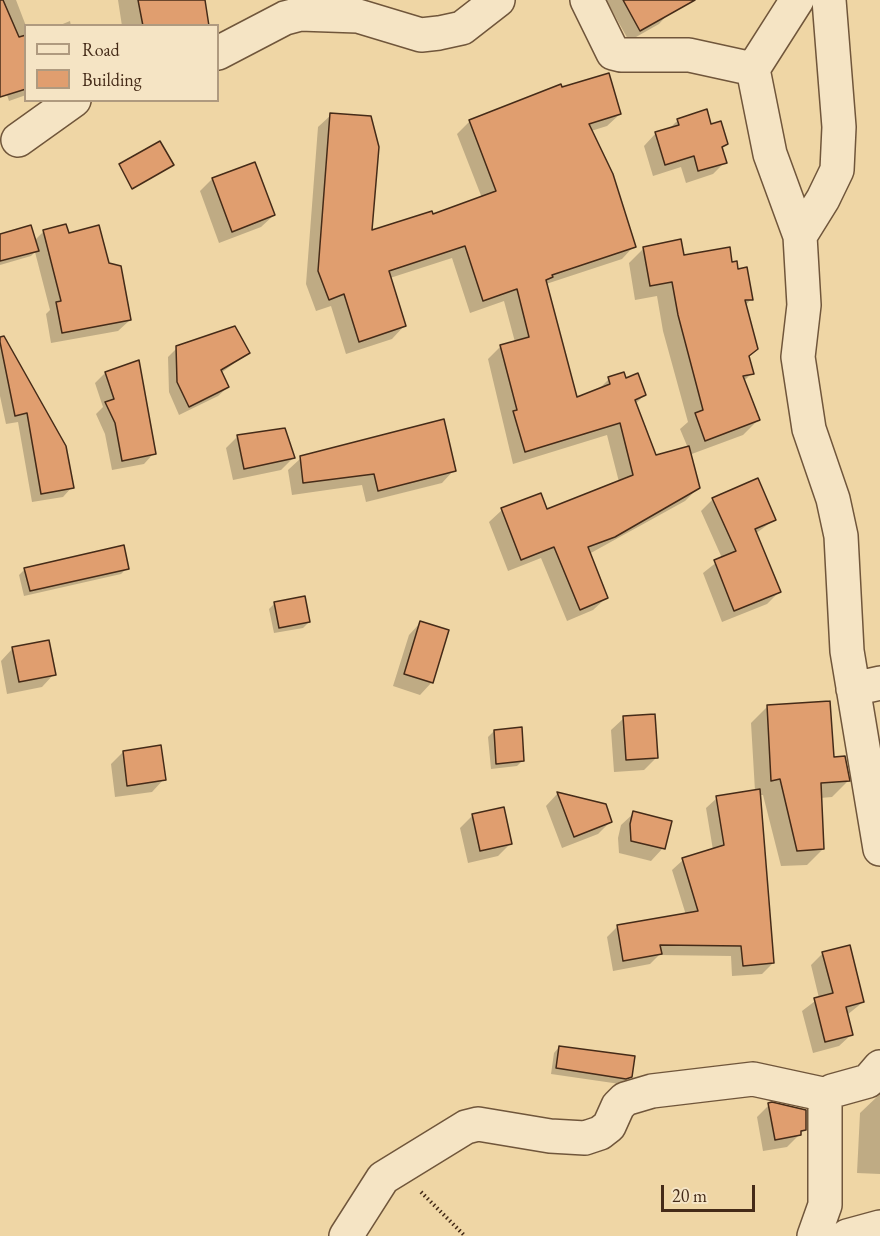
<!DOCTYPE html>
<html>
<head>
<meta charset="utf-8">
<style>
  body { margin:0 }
  #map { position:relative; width:880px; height:1236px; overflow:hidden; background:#efd6a5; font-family:"EB Garamond",serif }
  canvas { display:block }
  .legend { position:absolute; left:24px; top:24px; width:195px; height:78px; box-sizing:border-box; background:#f5e4c4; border:2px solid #af9a7f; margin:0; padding:8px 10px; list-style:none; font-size:18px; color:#452b18 }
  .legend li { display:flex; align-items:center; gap:12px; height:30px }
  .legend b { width:30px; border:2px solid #af9a7f }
  .scale { position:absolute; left:661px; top:1185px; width:94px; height:27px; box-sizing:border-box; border:3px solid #452b18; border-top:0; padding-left:8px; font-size:18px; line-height:21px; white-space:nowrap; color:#452b18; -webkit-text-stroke:4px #f5e4c4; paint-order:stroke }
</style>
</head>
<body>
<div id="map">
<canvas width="880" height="1236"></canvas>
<ul class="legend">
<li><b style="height:8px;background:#f5e4c4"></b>Road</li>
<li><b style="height:16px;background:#e09e6f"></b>Building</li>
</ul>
<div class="scale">20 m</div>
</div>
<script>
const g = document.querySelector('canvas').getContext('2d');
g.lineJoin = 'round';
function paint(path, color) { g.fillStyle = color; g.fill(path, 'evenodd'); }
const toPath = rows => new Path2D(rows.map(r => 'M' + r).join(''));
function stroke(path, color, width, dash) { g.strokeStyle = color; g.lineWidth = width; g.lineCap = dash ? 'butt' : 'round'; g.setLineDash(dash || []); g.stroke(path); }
paint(toPath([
  [0,0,16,0,26,26,26,95,9,101,0,73],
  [118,0,203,0,208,26,122,26],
  [606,0,662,0,669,13,659,24,629,41],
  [70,21,71,26,58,26],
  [561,89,620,114,607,126,591,131,634,246,622,259,546,284,576,399,597,391,609,379,626,380,645,395,635,404,655,457,688,448,680,429,688,422,663,331,657,296,635,300,629,263,644,248,731,264,737,270,751,299,745,306,748,357,752,373,744,381,758,420,743,435,689,455,698,488,685,501,589,554,606,598,593,610,567,621,541,558,508,571,489,522,502,510,546,511,619,482,607,435,513,464,488,359,501,346,515,342,504,301,470,313,452,258,390,278,404,326,392,339,346,354,331,306,316,311,306,284,318,127,331,115,371,232,432,216,482,198,457,134,470,121],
  [678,120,710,126,726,143,721,148,725,162,713,174,686,183,681,167,653,176,644,146,656,133,669,129],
  [212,179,274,215,261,227,219,243,200,191],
  [44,231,67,235,108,264,130,320,118,331,51,343,46,314,50,310,35,252,31,256,0,265,0,236,34,241],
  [0,339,72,487,63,497,32,502,18,422,6,424,0,396],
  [177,348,248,353,221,373,228,387,218,396,179,415,169,392,168,357],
  [105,373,154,453,144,464,112,470,105,434,96,414,103,407,95,383],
  [238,436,293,458,281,470,233,480,226,448],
  [301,458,454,470,442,483,366,502,362,485,292,495,288,470],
  [713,499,774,520,755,534,779,592,767,604,722,622,703,573,722,558,701,511],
  [127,568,121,574,24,596,19,575,25,569],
  [275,603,309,622,303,628,274,633,269,609],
  [421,622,432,682,420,695,393,686,409,635],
  [13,648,54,674,42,687,7,694,1,661],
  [768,706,832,758,848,781,832,797,820,798,823,849,807,865,781,866,763,795,760,795,773,963,762,974,732,976,731,956,659,955,650,964,613,971,607,937,618,926,686,915,672,870,683,860,713,850,706,808,717,798,755,791,751,723],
  [624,718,657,757,644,770,614,772,611,730],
  [494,731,523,760,517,766,491,769,488,737],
  [123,752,164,779,152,792,115,797,111,764],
  [557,794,605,806,610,822,598,834,562,848,546,806],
  [634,813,663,848,651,861,619,853,618,838,621,825],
  [472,816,510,844,498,856,468,863,460,828],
  [823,953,863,1002,847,1015,852,1034,839,1046,813,1053,802,1011,819,998,811,965],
  [559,1047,631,1077,620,1084,551,1074,554,1053],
  [880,1094,880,1174,857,1173,860,1113],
  [769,1105,805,1129,787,1147,763,1151,757,1117]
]), '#0003');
const building = toPath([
  [0,0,3,0,19,37,26,35,26,89,0,97,0,0],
  [138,0,205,0,209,26,143,26,138,0],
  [623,0,695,0,640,31,623,0],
  [609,73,621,114,589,124,613,174,636,247,552,275,553,277,546,280,577,397,610,384,608,377,624,372,626,378,638,373,646,395,635,400,656,455,689,446,700,488,615,537,588,547,608,598,580,610,554,547,521,560,501,508,541,493,547,509,633,475,620,423,525,452,513,411,517,410,500,345,529,337,517,289,483,301,465,246,389,271,406,326,359,342,344,294,329,300,318,271,330,113,371,116,379,147,372,230,432,211,433,214,496,191,469,120,561,84,562,87,609,73],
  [707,109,711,124,721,121,728,144,722,147,727,163,698,171,694,156,665,165,655,132,679,125,677,119,707,109],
  [160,141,174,165,132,189,119,164,160,141],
  [255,162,275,215,232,232,212,178,255,162],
  [66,224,69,233,99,225,109,263,121,266,131,320,62,333,56,302,61,301,43,230,66,224],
  [31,225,39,251,0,261,0,234,31,225],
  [681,239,684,255,730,247,732,262,737,261,738,269,747,267,753,300,745,300,758,349,749,356,754,374,743,376,760,420,705,441,695,413,703,410,678,315,672,282,650,286,643,247,681,239],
  [235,326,250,353,221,370,229,387,189,407,177,382,176,346,235,326],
  [4,336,66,446,74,488,41,494,27,413,15,416,0,342,0,337,4,336],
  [139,360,156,454,122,461,115,423,105,402,114,399,105,372,139,360],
  [444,419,456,471,378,491,374,474,303,483,300,456,444,419],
  [285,428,295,458,244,469,237,435,285,428],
  [758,478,776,520,755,529,781,592,734,611,714,560,736,551,712,498,758,478],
  [124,545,129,569,30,591,24,568,124,545],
  [305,596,310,622,279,628,274,602,305,596],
  [420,621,449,630,433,683,404,674,420,621],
  [49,640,56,675,19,682,12,647,49,640],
  [830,701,834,757,845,756,850,781,821,783,824,849,797,851,780,779,771,781,767,705,830,701],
  [655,714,658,758,626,760,623,716,655,714],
  [522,727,524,761,496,764,494,730,522,727],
  [161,745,166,780,127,786,123,751,161,745],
  [760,789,774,963,743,966,741,946,660,945,662,954,623,961,617,925,698,911,682,858,724,845,716,796,760,789],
  [557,792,606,804,612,822,574,837,557,792],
  [504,807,512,844,480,851,472,814,504,807],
  [633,811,672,821,665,849,631,841,630,824,633,811],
  [850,945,864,1002,846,1007,853,1035,825,1042,814,998,833,993,822,952,850,945],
  [559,1046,635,1056,632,1077,626,1079,556,1068,559,1046],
  [772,1102,806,1110,806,1130,801,1131,801,1135,775,1140,768,1103,772,1102]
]);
paint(building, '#e09e6f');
stroke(building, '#452b18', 1.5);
const minor = toPath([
  [587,0,613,53,621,55,689,55,753,69],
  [797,0,753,69,770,154,800,236,804,305,798,357,809,429,833,499,841,536,847,651,880,849],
  [218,53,285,18,300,14,358,16,421,35,439,33,462,28,498,0],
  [18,140,74,100],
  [800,236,823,199,837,170,839,127,829,0],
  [853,689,880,683],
  [346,1236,383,1178,466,1127,478,1124,550,1136,585,1138,600,1133,609,1126,618,1106,625,1099,652,1091,753,1079,827,1095],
  [814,1236,825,1205,825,1100,832,1091,868,1081,880,1067],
  [847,1236,880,1227]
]);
stroke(minor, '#70563b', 36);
stroke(toPath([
  [421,1192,465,1236]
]), '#452b18', 4, [1.5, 3]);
stroke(minor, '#f5e4c4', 33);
</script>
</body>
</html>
